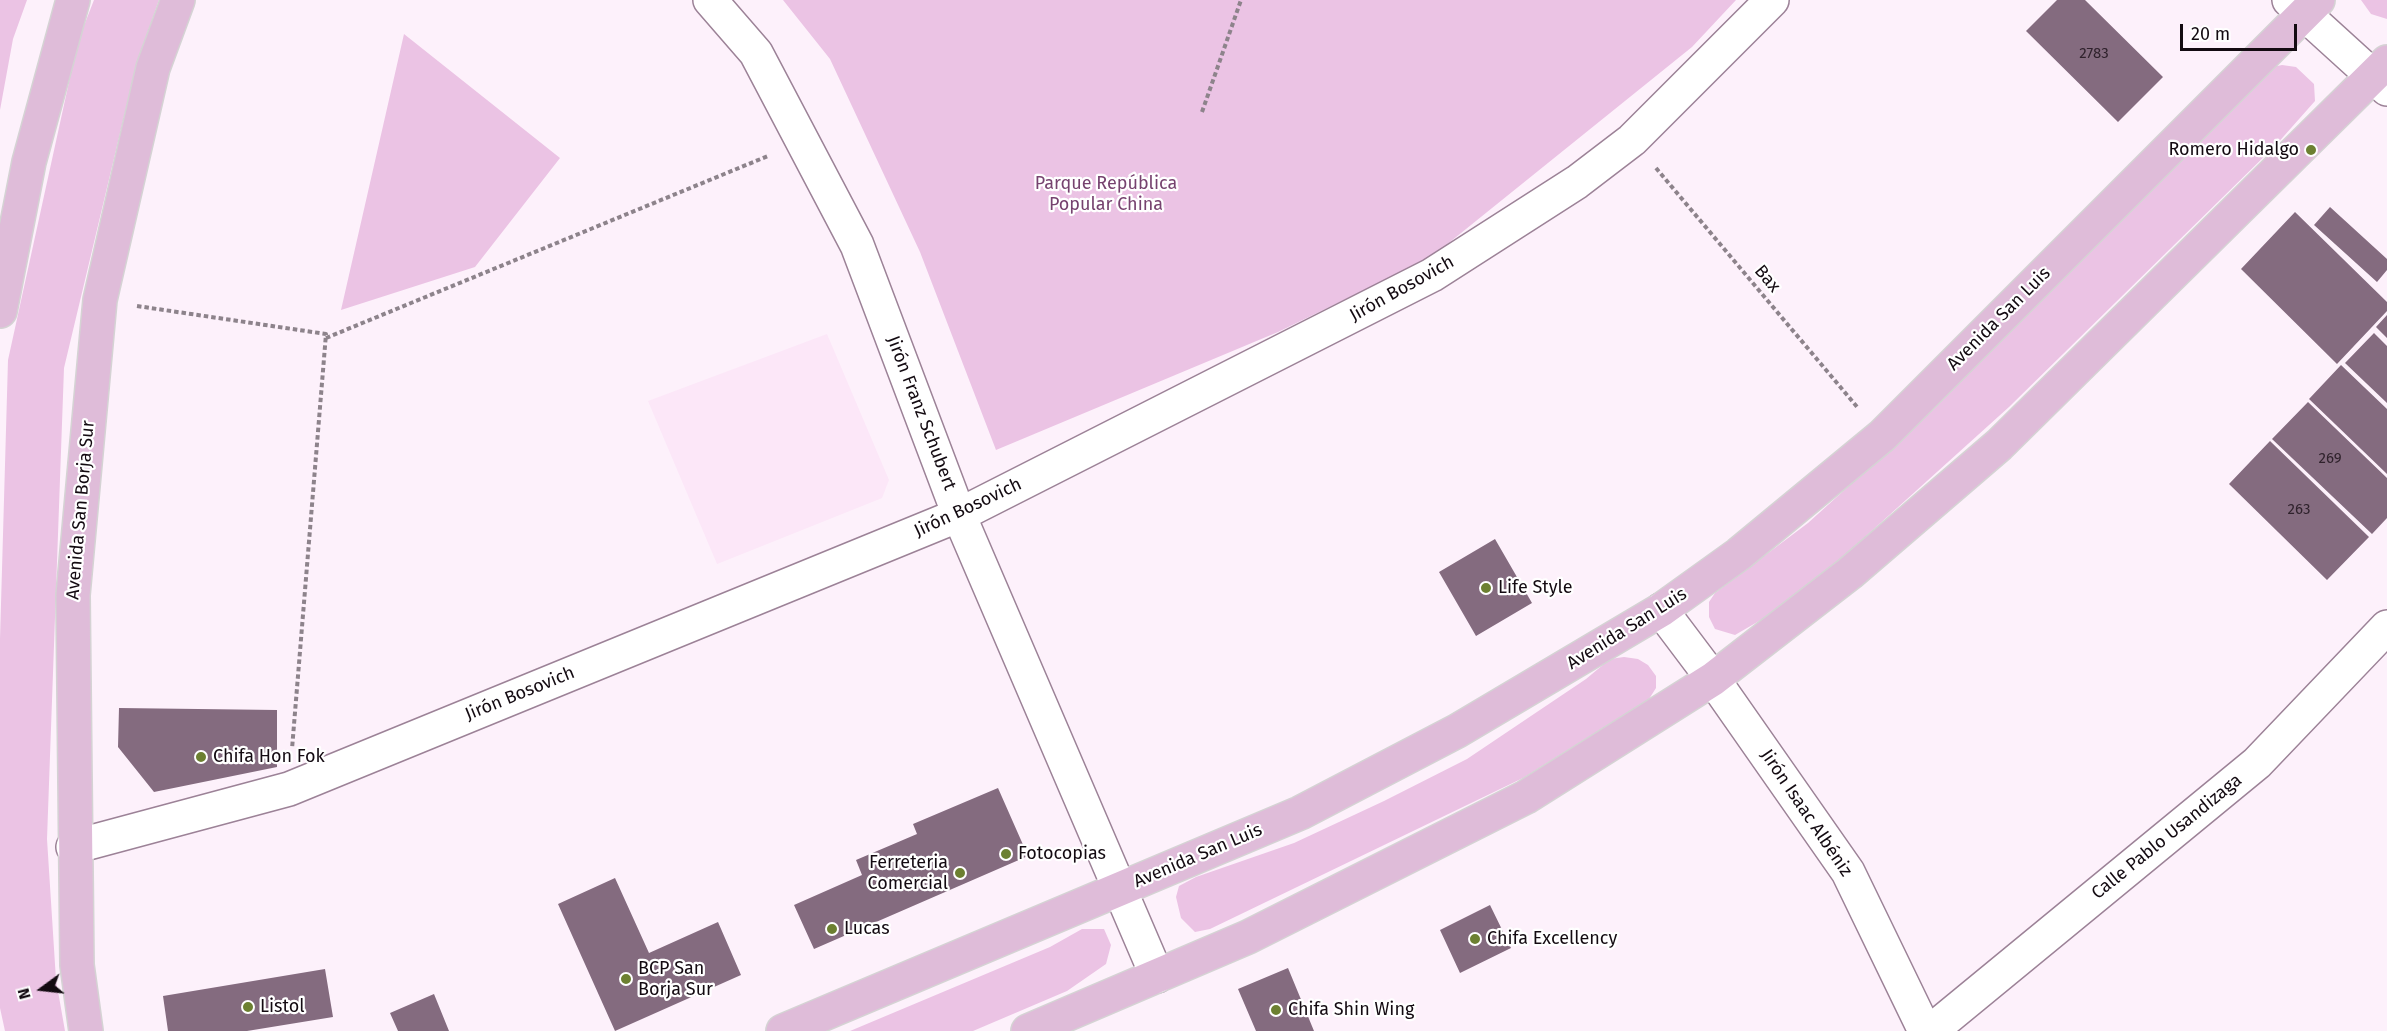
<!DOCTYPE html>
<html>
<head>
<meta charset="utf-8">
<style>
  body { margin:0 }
  #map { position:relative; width:2387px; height:1031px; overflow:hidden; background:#fdf1fb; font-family:"Fira Sans",sans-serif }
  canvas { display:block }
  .north { position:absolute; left:12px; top:959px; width:60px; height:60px; -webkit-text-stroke:4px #fff; paint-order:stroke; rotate:255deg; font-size:16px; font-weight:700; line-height:24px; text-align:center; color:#130a11 }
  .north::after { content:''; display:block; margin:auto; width:21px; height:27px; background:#130a11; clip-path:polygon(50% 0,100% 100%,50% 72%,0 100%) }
  .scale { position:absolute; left:2180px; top:24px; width:117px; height:27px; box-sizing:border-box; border:3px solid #130a11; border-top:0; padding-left:8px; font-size:18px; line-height:21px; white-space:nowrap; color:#130a11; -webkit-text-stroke:4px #fff; paint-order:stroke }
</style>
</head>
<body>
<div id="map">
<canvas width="2387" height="1031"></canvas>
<div class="north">N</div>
<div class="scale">20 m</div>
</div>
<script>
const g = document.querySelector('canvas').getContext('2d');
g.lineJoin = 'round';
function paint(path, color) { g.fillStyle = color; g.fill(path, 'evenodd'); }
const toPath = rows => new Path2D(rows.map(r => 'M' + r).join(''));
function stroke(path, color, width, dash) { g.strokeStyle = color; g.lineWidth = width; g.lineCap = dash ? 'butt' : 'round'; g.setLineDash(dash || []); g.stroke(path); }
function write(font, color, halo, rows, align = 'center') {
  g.font = font + ' "Fira Sans",sans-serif'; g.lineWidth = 4.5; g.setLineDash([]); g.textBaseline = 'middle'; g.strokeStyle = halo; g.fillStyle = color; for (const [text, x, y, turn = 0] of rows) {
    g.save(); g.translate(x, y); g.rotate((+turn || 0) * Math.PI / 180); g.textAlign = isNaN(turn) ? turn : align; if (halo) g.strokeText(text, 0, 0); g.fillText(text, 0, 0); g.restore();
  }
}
paint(toPath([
  [827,334,889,480,882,498,717,564,648,401]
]), '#fce7f8');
paint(toPath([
  [0,0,27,0,13,39,0,110],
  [94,0,159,0,137,62,64,368,47,839,56,980,65,1031,5,1031,0,1008,0,639,8,360,78,41],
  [783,0,1736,0,1692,47,1430,258,1278,332,996,450,920,252,830,59],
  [2361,0,2387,0,2387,19,2371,14],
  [404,34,560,158,475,267,341,310],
  [2282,65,2296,67,2314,84,2315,101,2276,145,2009,407,1835,564,1766,617,1735,635,1715,629,1709,617,1709,602,1715,593,1808,523,1934,409,2268,68],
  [1624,657,1638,659,1648,665,1656,676,1656,688,1649,699,1523,778,1210,929,1195,932,1181,918,1176,897,1179,886,1196,877,1294,843,1384,801,1467,759,1586,679,1610,659],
  [1082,929,1104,929,1111,945,1106,964,1067,991,973,1031,850,1031,1050,947]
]), '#ebc3e4');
paint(toPath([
  [2057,0,2085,0,2163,77,2118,122,2026,31],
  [2330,207,2387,259,2387,270,2377,282,2314,225],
  [2295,212,2387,302,2387,311,2337,364,2241,269],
  [2387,315,2387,338,2376,327],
  [2374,333,2387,346,2387,403,2345,363],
  [2341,365,2387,409,2387,474,2309,399],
  [2308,402,2387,478,2387,518,2372,534,2272,439],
  [2270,441,2369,537,2327,580,2229,484],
  [1495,539,1532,603,1476,636,1439,572],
  [119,708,277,710,277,767,154,792,118,747],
  [998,788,1028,856,814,949,794,905,862,875,856,860,917,834,913,824],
  [615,878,649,953,718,922,741,975,615,1031,558,904],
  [1490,905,1511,948,1460,973,1440,930],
  [1288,968,1314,1031,1256,1031,1238,989],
  [325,969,333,1017,247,1031,168,1031,163,996],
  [434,994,449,1031,398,1031,390,1013]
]), '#846b7f');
const minor = toPath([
  [710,0,756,53,857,245,959,515,1157,976],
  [2289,0,2387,89],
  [1661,610,1713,679,1848,872,1925,1031],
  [73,847,289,789,959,515,1432,275,1577,182,1632,140,1772,0],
  [1931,1031,2257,763,2387,627]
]);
const major = toPath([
  [0,311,29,162,73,0],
  [86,1031,77,965,73,595,100,300,153,68,178,0],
  [783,1031,1300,813,1457,731,1661,610,1739,554,1882,436,2318,0],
  [1028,1031,1248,937,1526,797,1713,679,1850,573,1999,445,2387,62]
]);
stroke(minor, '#9c8297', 36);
stroke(major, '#d5d3d4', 36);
stroke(toPath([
  [1202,112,1241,0],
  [1656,168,1858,408],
  [137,306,326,334,292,749],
  [326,338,768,156]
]), '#8d838b', 4, [4.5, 3]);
stroke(minor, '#fff', 33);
stroke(major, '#dfbcd9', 33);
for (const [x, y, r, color] of [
  [2311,150,6,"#6c8031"],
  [1486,588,6,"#6c8031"],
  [201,757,6,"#6c8031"],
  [1006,854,6,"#6c8031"],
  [960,873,6,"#6c8031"],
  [832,929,6,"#6c8031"],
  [1475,939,6,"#6c8031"],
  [626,979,6,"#6c8031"],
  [248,1007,6,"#6c8031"],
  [1276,1010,6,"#6c8031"]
]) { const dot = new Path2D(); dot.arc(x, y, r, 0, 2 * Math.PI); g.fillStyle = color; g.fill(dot); stroke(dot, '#fff', 2); }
write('15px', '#2f222c', null, [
  ["2783",2094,54],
  ["269",2330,459],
  ["263",2299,510]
]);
write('18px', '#130a11', '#fff', [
  ["Romero Hidalgo",2299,150,"right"],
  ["Life Style",1498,588],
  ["Chifa Hon Fok",213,757],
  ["Fotocopias",1018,854],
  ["Ferreteria",948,863,"right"],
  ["Comercial",948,884,"right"],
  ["Lucas",844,929],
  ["Chifa Excellency",1487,939],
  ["BCP San",638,969],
  ["Borja Sur",638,990],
  ["Listol",260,1007],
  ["Chifa Shin Wing",1288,1010]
], 'left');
write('18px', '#76426f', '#fff', [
  ["Parque República",1106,184],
  ["Popular China",1106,205]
]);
write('18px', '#130a11', '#fff', [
  ["Bax",1767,279,50],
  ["Jirón Bosovich",1402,289,-29],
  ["Avenida San Luis",1999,319,-45],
  ["Jirón Franz Schubert",921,413,69],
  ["Jirón Bosovich",968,508,-25],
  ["Avenida San Borja Sur",81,510,-85],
  ["Avenida San Luis",1627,629,-32],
  ["Jirón Bosovich",520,694,-22],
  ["Jirón Isaac Albéniz",1806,813,56],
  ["Calle Pablo Usandizaga",2167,837,-39],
  ["Avenida San Luis",1198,856,-23]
]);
</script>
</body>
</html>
